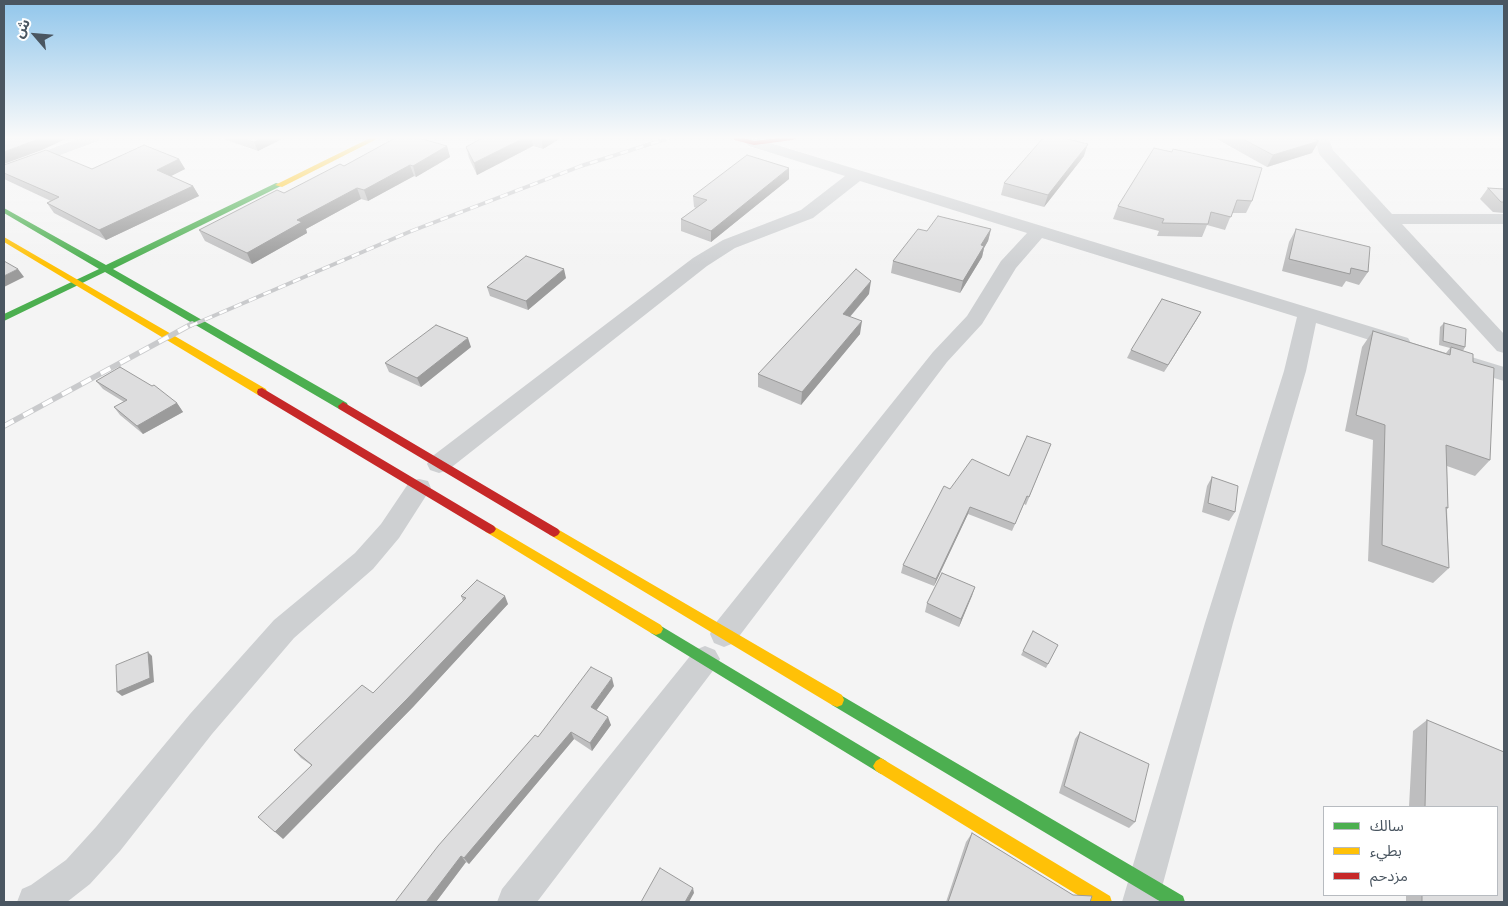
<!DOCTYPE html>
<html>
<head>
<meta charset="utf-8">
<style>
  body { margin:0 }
  #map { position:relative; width:1508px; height:906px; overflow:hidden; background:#f4f4f4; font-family:"Public Sans","Noto Sans Arabic",sans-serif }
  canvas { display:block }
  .frame { position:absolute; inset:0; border:5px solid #4a5661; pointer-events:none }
  .legend { position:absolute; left:1323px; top:806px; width:175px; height:90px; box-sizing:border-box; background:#fff; border:1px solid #b7bbc0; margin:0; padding:6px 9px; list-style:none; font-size:15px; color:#4a5661 }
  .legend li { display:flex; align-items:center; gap:10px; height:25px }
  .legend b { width:25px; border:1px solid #b7bbc0 }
  .north { position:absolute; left:10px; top:10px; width:50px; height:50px; -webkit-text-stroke:4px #fff; paint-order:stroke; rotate:297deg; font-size:14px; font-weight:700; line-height:20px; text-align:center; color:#4a5661 }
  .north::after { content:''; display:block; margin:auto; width:18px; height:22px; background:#4a5661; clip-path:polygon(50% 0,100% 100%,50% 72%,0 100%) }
</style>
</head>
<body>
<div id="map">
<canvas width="1508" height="906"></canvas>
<div class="frame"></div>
<ul class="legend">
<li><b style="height:6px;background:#4caf50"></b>سالك</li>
<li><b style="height:6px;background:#ffc107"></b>بطيء</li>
<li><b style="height:6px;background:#c62828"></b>مزدحم</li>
</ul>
<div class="north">ش</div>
</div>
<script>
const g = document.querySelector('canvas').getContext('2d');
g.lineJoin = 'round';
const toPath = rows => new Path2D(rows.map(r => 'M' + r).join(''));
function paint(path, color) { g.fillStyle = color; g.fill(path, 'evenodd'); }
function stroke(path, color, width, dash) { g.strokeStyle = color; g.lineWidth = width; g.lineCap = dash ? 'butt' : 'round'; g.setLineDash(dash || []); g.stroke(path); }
paint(toPath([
  [80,138,101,138,98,141,4,176,4,166,80,138],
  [754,138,1408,338,1411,343,1408,348,1401,350,1316,323,1306,371,1233,623,1158,902,1122,902,1205,623,1284,371,1297,317,1042,238,1016,268,982,324,947,362,734,643,724,647,714,643,710,634,714,625,933,352,967,316,1001,261,1027,233,860,181,813,218,735,248,707,266,448,470,439,473,430,470,427,464,430,458,693,258,723,240,801,210,845,176,749,146,746,143,749,140,754,138],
  [1315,138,1329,138,1333,150,1392,214,1504,214,1504,224,1402,224,1504,334,1504,353,1497,351,1380,223,1319,154,1315,138],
  [1465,355,1504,367,1504,381,1457,367,1454,362,1457,357,1465,355],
  [419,479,428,481,431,488,399,538,373,569,294,638,212,734,120,851,90,884,67,902,17,902,22,889,31,885,66,860,96,827,190,714,274,620,355,553,381,524,410,481,419,479],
  [705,646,715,650,720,659,715,668,537,902,497,902,502,889,695,650,705,646]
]), '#ced0d2');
paint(toPath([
  [276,183,283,185,113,269,347,403,348,406,347,409,339,409,105,272,4,321,4,314,99,269,4,213,4,208,106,265,276,183],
  [656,623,886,761,889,766,886,771,881,774,876,771,651,633,649,629,651,625,656,623],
  [837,693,1183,896,1185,902,1161,902,832,705,830,700,832,695,837,693]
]), '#4caf50');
paint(toPath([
  [370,138,379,138,282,187,275,185,370,138],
  [4,237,266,389,267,392,266,395,258,395,4,242,4,237],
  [490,524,661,625,663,629,661,633,656,635,651,633,486,532,484,529,486,526,490,524],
  [554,527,842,695,844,700,842,705,837,707,832,705,550,535,548,532,550,529,554,527],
  [881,758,1110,896,1112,902,1089,902,876,771,873,766,876,761,881,758]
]), '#ffc107');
paint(toPath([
  [734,138,744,138,754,141,778,138,797,138,793,140,754,145,734,140,734,138],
  [262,388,494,526,496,529,494,532,490,534,486,532,258,395,257,392,258,389,262,388],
  [343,402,558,529,560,532,558,535,554,537,550,535,339,409,338,406,343,402]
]), '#c62828');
const railFar1 = toPath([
  [190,326,409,232,581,166,669,138]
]);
const rail = toPath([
  [4,426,192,324]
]);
stroke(railFar1, '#c9cacc', 4);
stroke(rail, '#c9cacc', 5.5);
stroke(railFar1, '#fff', 2.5, [8]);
stroke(rail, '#fff', 4, [11]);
paint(toPath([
  [222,138,284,138,258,151,223,139],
  [482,138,561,138,543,149,533,146,477,175,469,158,466,147],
  [1215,138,1311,138,1312,153,1267,167],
  [447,146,450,157,416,177,414,176,368,201,361,199,306,229,307,233,252,264,205,241,199,230,284,193,344,166],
  [1154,148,1252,201,1246,213,1232,213,1225,230,1207,225,1202,237,1157,236,1159,231,1113,219,1118,206],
  [1084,156,1044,207,1001,195,1004,183],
  [179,159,185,169,171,176,193,186,199,196,106,240,54,213,47,203,51,201,4,179,4,165,92,169],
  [789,179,711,242,681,231,681,219,696,208,694,207,693,196],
  [1488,188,1504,189,1504,213,1493,212,1480,199],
  [991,229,988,241,984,248,982,257,960,293,891,273,893,261,927,231],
  [1296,229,1368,272,1359,285,1346,281,1342,287,1282,271,1289,242],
  [566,278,528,310,490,296,487,287],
  [869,294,850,317,860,334,801,405,758,387,758,374],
  [1201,312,1197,319,1164,372,1127,358,1131,350],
  [1444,323,1465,347,1463,351,1473,362,1490,460,1475,476,1447,466,1448,508,1447,509,1449,568,1433,583,1368,561,1373,440,1345,431,1362,347,1373,331,1446,353,1450,348,1439,345,1440,327],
  [471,347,421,387,389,372,385,363],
  [96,381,177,403,183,412,143,434,120,415,114,407,124,402,103,389],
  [1051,444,1026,505,1024,504,1012,531,968,514,934,586,901,573,903,565,950,489,1009,476],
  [1212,477,1235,512,1229,521,1202,512,1207,486],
  [975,587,959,627,925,612,927,603],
  [461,596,508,604,413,707,283,839,311,765,301,758,294,750,373,693,463,601],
  [1033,631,1058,645,1046,668,1021,655],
  [614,686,596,710,611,725,592,751,574,739,469,864,466,862,436,902,395,902,538,737],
  [1427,720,1504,752,1504,902,1406,902,1406,895,1497,895,1497,807,1409,807,1413,731],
  [1080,732,1135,822,1129,828,1059,793,1075,739],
  [972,833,1073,895,1090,902,946,902,966,842]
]), '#bebebf');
paint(toPath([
  [41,138,68,138,42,150,4,164,4,152],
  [264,138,284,138,258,151,254,142],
  [524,138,532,138,533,146,477,175,474,163],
  [541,138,561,138,543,149],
  [1319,141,1312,153,1267,167,1273,155],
  [1088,144,1084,156,1044,207,1048,195],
  [447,146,450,157,416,177,413,166],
  [179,159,185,169,163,180,157,170],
  [410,165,414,176,368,201,364,190],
  [789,168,789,179,711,242,711,231],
  [193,186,199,196,106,240,99,230],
  [357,188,361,199,306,229,307,233,252,264,247,253,297,220],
  [991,229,988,241,984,248,982,257,960,293,963,281,981,245],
  [18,269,24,277,4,287,4,276],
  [564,269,566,278,528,310,526,301],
  [871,281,869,294,841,327,843,314],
  [1201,312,1197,319,1164,372,1168,365],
  [862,321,860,334,801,405,802,392],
  [468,338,471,347,421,387,417,378],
  [177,403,183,412,143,434,137,426],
  [970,507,968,514,934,586,936,579],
  [975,587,972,596,959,627,961,619],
  [505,596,508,604,413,707,283,839,275,832],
  [148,652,152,656,154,682,122,696,117,692],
  [612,678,614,686,593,715,591,707],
  [608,717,611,725,592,751,590,743],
  [571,732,574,739,469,864,464,858],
  [461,856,466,862,436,902,426,902],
  [693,888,694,893,689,902,685,902]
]), '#9b9b9b');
const building = toPath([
  [4,138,41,138,4,152,4,138],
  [239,138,264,138,254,142,239,138],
  [395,138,419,138,447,146,413,166,410,165,364,190,357,188,297,220,302,222,247,253,199,230,277,190,284,193,340,164,344,166,395,138],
  [482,138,524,138,474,163,466,147,482,138],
  [1043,138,1064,138,1088,144,1048,195,1004,183,1043,138],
  [1241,138,1311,138,1319,141,1273,155,1241,138],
  [144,145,179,159,157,170,193,186,99,230,47,203,59,197,4,173,4,165,46,150,92,169,144,145],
  [1154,148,1172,152,1173,149,1262,168,1252,201,1237,200,1231,217,1211,212,1208,224,1162,223,1164,219,1118,206,1154,148],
  [747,155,789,168,711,231,681,219,707,200,693,196,747,155],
  [1488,188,1504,189,1504,202,1501,202,1488,188],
  [938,216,991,229,981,245,984,246,963,281,893,261,918,229,927,231,938,216],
  [1296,229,1370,247,1368,272,1351,268,1350,274,1289,259,1296,229],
  [526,256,564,269,526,301,487,287,526,256],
  [4,261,18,269,4,276,4,261],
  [856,269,871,281,843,314,862,321,802,392,758,374,856,269],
  [1162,299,1201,312,1168,365,1131,350,1162,299],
  [1444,323,1466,329,1465,347,1443,341,1444,323],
  [436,325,468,338,417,378,385,363,436,325],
  [1373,331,1450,355,1451,347,1473,354,1473,362,1494,368,1490,460,1446,445,1448,508,1446,507,1449,568,1382,545,1385,425,1356,415,1373,331],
  [120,367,152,386,154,385,177,403,137,426,114,407,127,400,96,381,120,367],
  [1027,436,1051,444,1029,497,1027,496,1015,524,970,507,936,579,903,565,944,486,950,489,972,459,1009,476,1027,436],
  [1212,477,1238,486,1235,512,1208,503,1212,477],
  [942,573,975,587,961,619,927,603,942,573],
  [477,580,505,596,407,699,275,832,258,817,312,765,294,750,362,685,373,693,466,598,461,596,477,580],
  [1033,631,1058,645,1048,664,1023,651,1033,631],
  [148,652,150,678,117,692,116,665,148,652],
  [591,667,612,678,591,707,608,717,590,743,571,732,464,858,461,856,426,902,395,902,438,846,535,735,538,737,591,667],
  [1427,720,1504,752,1504,902,1422,902,1422,895,1497,895,1497,807,1425,807,1427,720],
  [1080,732,1149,764,1135,822,1064,786,1080,732],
  [972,833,1073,895,1092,896,1090,902,948,902,972,833],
  [660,868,693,888,685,902,641,902,660,868]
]);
paint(building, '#ddddde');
stroke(building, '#9b9b9b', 1);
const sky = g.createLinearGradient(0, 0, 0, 265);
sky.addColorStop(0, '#91c6eb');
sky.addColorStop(0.52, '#fafafa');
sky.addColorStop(1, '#fafafa00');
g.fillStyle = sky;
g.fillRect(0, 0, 1508, 265);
</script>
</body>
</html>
